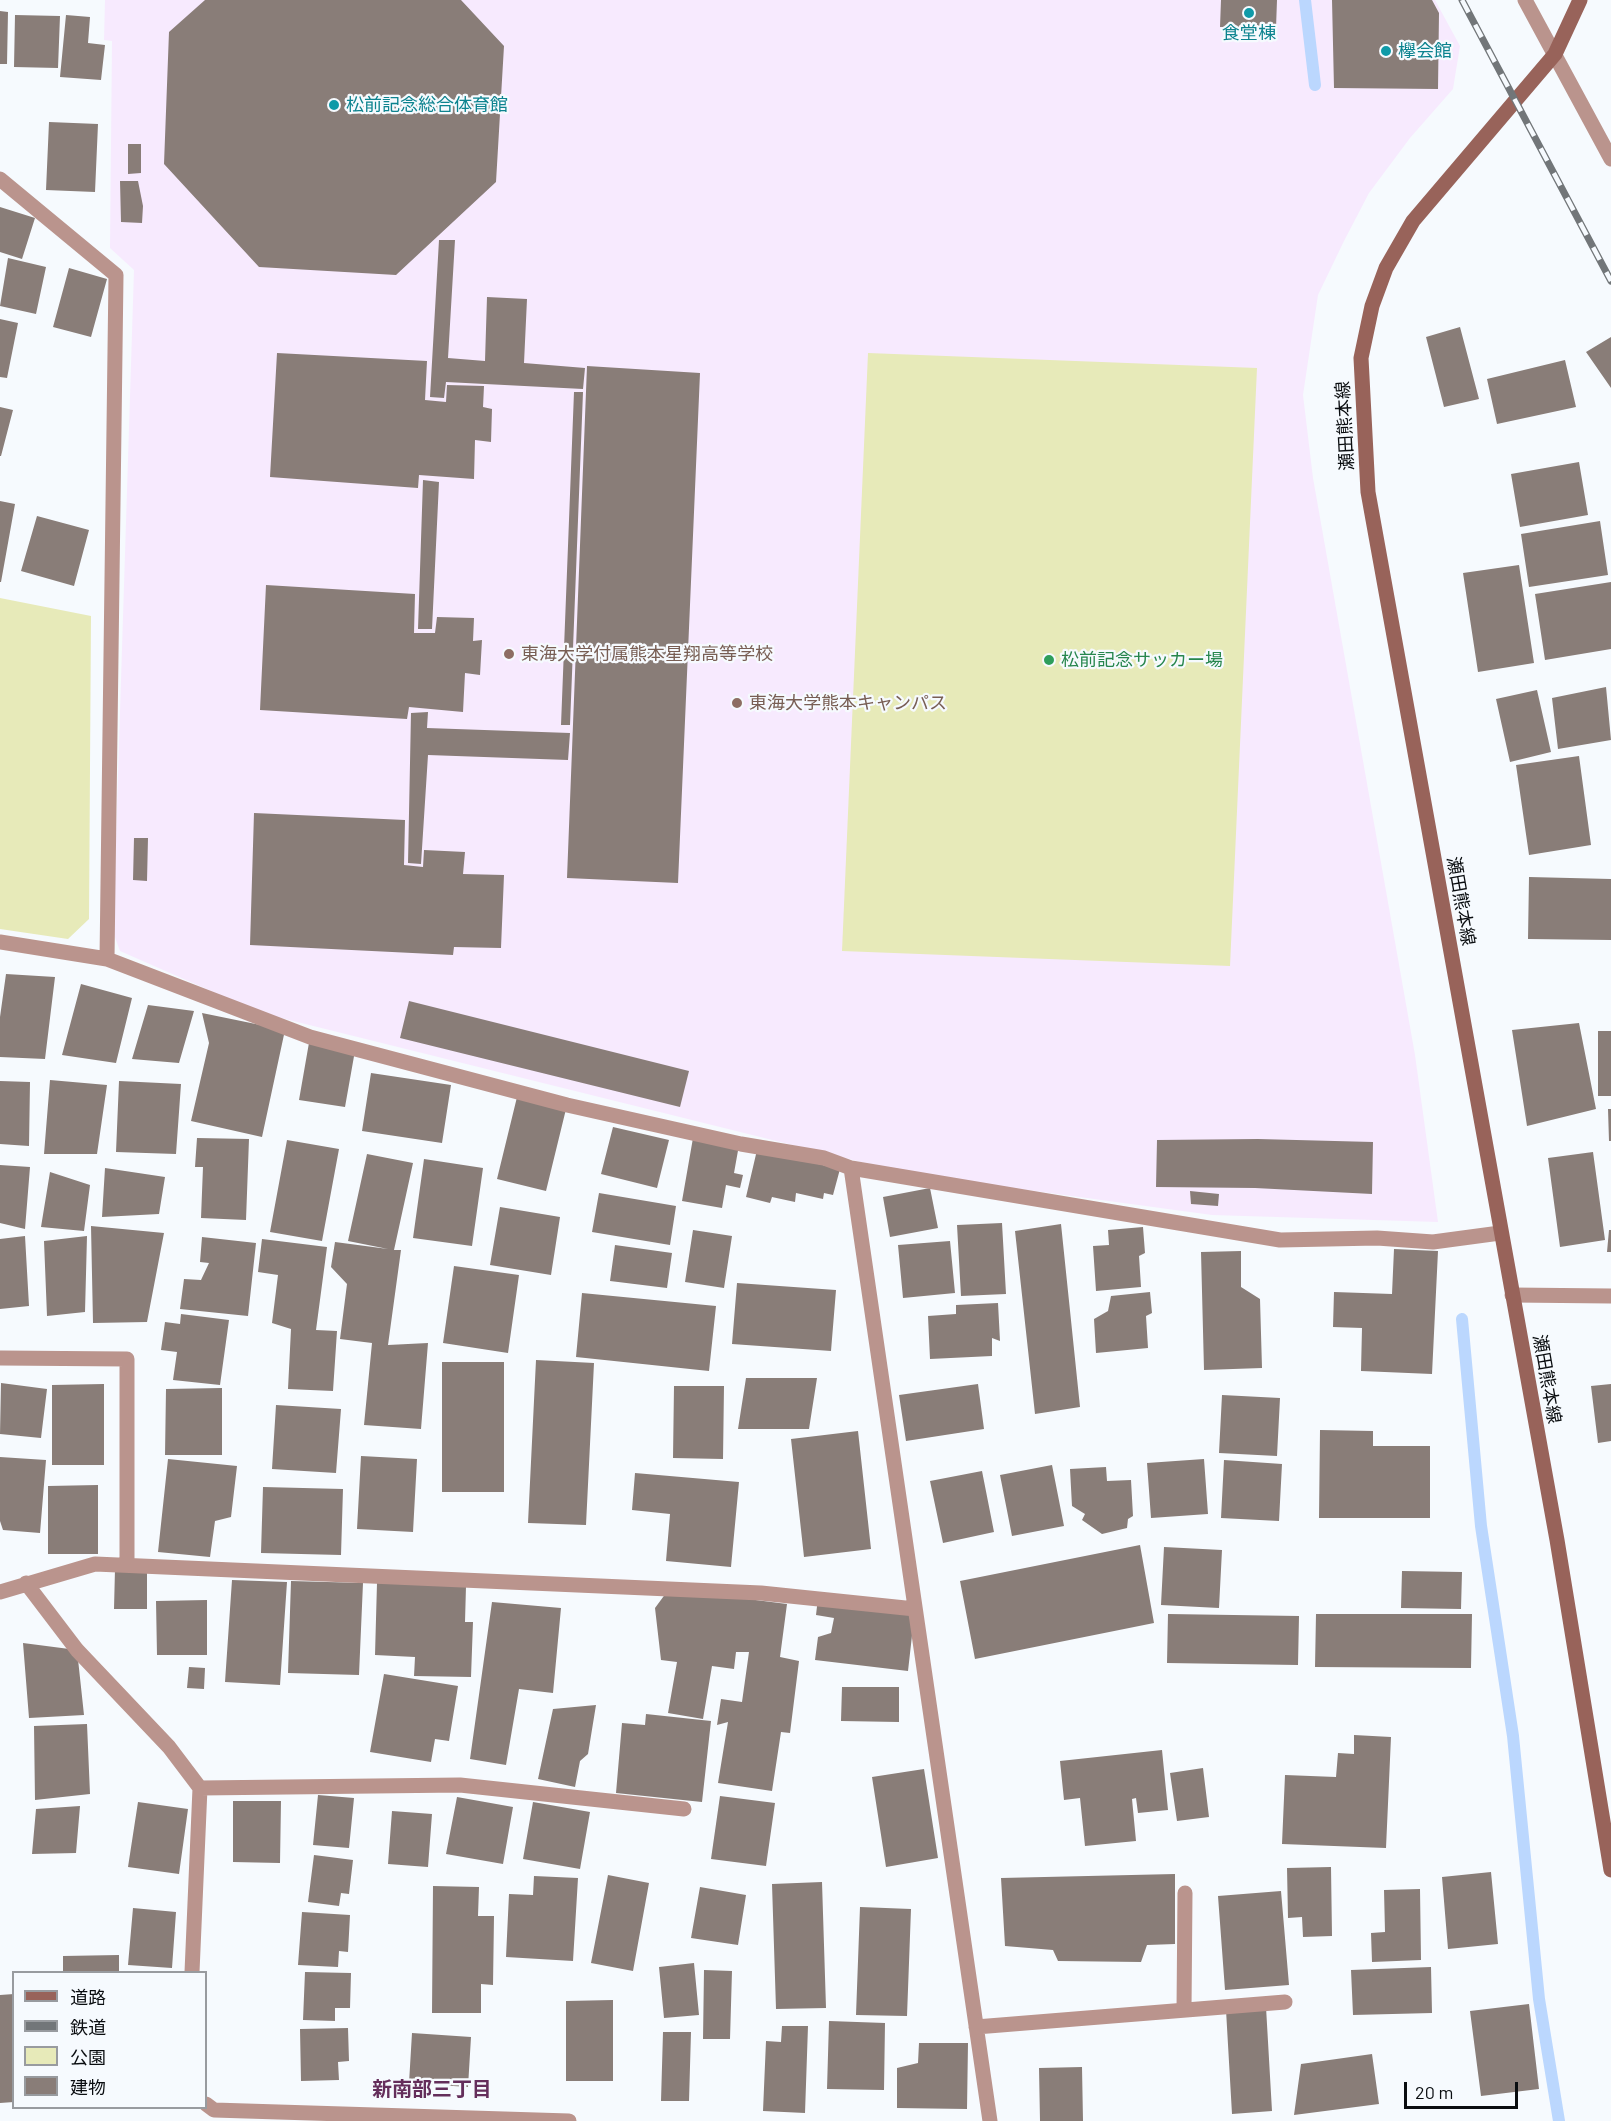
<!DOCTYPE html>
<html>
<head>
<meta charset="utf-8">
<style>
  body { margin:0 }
  #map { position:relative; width:1611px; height:2121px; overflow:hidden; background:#f6fafe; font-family:Barlow,"Noto Sans JP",sans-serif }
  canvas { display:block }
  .legend { position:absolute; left:12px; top:1971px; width:195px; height:138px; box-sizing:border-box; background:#f6fafe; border:2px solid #989b9f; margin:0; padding:8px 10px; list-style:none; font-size:18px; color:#0a0d10 }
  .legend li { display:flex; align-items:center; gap:12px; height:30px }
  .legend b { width:30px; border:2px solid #989b9f }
  .scale { position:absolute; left:1404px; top:2082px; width:114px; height:27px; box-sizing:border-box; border:3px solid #0a0d10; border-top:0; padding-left:8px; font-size:18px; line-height:21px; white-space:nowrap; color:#0a0d10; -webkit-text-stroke:4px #f6fafe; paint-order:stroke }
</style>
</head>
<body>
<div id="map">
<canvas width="1611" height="2121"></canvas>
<ul class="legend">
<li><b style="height:8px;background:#98635a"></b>道路</li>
<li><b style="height:8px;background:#727679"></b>鉄道</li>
<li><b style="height:16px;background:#e7eab9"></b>公園</li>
<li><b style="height:16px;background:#897d78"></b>建物</li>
</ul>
<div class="scale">20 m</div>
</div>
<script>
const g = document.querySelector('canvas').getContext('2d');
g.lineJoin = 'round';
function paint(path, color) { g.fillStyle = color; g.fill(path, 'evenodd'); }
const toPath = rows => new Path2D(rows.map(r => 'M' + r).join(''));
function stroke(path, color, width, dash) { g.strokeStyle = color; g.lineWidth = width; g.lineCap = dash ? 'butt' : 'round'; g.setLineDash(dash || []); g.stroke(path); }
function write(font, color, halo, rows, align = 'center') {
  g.font = font + ' Barlow,"Noto Sans JP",sans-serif'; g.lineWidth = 4.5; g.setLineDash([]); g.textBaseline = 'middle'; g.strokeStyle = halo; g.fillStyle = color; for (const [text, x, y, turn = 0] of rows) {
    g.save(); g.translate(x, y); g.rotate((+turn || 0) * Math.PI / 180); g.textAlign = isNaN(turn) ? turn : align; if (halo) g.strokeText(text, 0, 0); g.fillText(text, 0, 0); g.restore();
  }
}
paint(toPath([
  [105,0,1435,0,1460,46,1453,89,1410,138,1369,193,1344,241,1318,295,1303,395,1313,478,1415,1055,1438,1222,1212,1215,998,1186,869,1164,261,1013,120,951,113,932,134,270,110,248,112,41,104,40]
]), '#f7eafe');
paint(toPath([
  [868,353,1257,368,1230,966,842,951],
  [0,598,91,616,89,919,68,939,0,929]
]), '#e7eab9');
stroke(toPath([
  [1305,0,1315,85],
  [1462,1319,1481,1526,1513,1736,1539,1999,1559,2121]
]), '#bbd7fe', 12);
paint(toPath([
  [205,0,461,0,504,46,496,182,396,275,259,267,164,164,169,32],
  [1221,0,1277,0,1276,28,1220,27],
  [1332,0,1432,0,1439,13,1438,89,1334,88],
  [0,11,8,12,7,64,0,64],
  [15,15,60,16,58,68,14,67],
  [66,15,90,17,88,43,105,45,101,80,60,77],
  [49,122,98,124,95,192,46,190],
  [128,144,141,144,141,173,128,174],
  [120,181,138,181,143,206,142,223,121,222],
  [0,207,35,218,22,259,0,252],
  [439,240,455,240,448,358,485,361,487,297,527,299,524,363,585,368,583,389,446,382,444,398,430,397],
  [8,258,46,267,36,314,0,306],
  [69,268,107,279,91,337,53,327],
  [0,319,18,323,7,378,0,377],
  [1460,327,1479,399,1444,407,1426,337],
  [1611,337,1611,388,1586,352],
  [277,353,427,361,425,400,446,402,447,385,484,386,483,407,492,409,491,442,475,440,474,479,419,475,418,488,270,477],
  [1565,360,1576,407,1497,424,1487,379],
  [587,366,700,373,678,883,567,878],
  [574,392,583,392,570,725,561,725],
  [0,407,13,410,1,456,0,456],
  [1579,462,1588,515,1520,527,1511,474],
  [423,480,439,482,432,629,418,629],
  [0,501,15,504,1,582,0,582],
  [37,516,89,530,74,586,21,571],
  [1600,521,1608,575,1529,587,1521,534],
  [1519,565,1534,663,1478,672,1463,573],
  [1611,582,1611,649,1545,660,1535,594],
  [266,585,415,594,414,633,435,633,437,617,474,618,473,641,482,640,480,675,465,673,463,712,409,707,407,719,260,710],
  [1606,687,1611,740,1558,749,1552,698],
  [1537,690,1551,752,1510,762,1496,699],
  [428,712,427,728,570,733,568,760,428,755,421,864,408,863,411,713],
  [1579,756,1591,845,1529,855,1516,765],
  [254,813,405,820,404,865,423,867,424,850,465,852,463,874,504,875,501,948,454,947,453,955,250,945],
  [134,838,148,838,147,881,133,880],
  [1529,877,1611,879,1611,940,1528,939],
  [6,974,55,977,45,1059,0,1057,0,1017],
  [81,984,132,998,116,1063,62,1055],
  [409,1001,689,1071,680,1107,400,1038],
  [148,1005,194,1011,179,1063,132,1059],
  [202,1013,285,1030,262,1137,191,1121,209,1043],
  [1579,1023,1596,1109,1527,1126,1512,1030],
  [1598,1031,1611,1031,1611,1096,1598,1096],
  [310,1037,356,1045,345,1107,299,1100],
  [371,1073,451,1085,442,1143,362,1131],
  [50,1080,107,1085,97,1154,44,1154],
  [0,1081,30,1082,29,1146,0,1144],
  [119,1081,181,1084,176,1154,116,1152],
  [518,1093,567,1105,546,1191,497,1179],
  [1608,1109,1611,1109,1611,1141,1609,1141],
  [613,1127,669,1140,657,1188,601,1174],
  [197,1138,249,1139,246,1220,201,1218,203,1167,195,1167],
  [693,1138,739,1145,734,1173,743,1175,740,1188,726,1185,722,1208,682,1201],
  [1258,1139,1373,1142,1372,1194,1255,1188,1156,1187,1157,1140],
  [287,1140,339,1149,322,1241,270,1232],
  [757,1150,840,1169,833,1195,824,1193,823,1199,796,1193,795,1202,772,1197,770,1203,746,1197],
  [1593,1152,1605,1240,1560,1247,1548,1158],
  [367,1154,413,1163,394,1250,401,1250,388,1345,428,1343,421,1429,364,1425,372,1343,340,1339,347,1284,331,1267,335,1242,388,1249,348,1241],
  [424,1159,483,1168,472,1246,413,1238],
  [0,1165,30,1167,25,1229,0,1223],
  [105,1168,165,1177,159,1214,102,1217],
  [50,1172,90,1185,84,1231,41,1227],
  [930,1188,938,1228,890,1237,883,1197],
  [1190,1191,1219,1194,1218,1206,1191,1204],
  [599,1193,676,1206,670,1245,592,1232],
  [500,1207,560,1217,551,1275,490,1265],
  [1002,1223,1006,1294,961,1296,957,1225],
  [1061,1224,1080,1407,1035,1414,1015,1231],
  [91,1226,164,1233,147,1322,93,1323],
  [1143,1227,1145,1253,1139,1256,1141,1287,1096,1291,1093,1246,1109,1245,1108,1230],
  [693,1230,732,1236,724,1288,685,1282],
  [1609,1230,1611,1230,1611,1252,1607,1252],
  [25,1236,29,1306,0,1309,0,1239],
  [87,1236,85,1312,47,1316,44,1241],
  [202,1237,256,1243,248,1316,180,1309,184,1279,201,1280,209,1263,200,1262],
  [262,1239,327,1247,316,1330,337,1331,333,1391,288,1389,291,1329,272,1323,278,1275,258,1272],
  [950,1241,955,1293,903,1298,898,1245],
  [615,1245,672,1253,667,1288,610,1281],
  [1394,1249,1438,1251,1432,1374,1361,1371,1362,1328,1333,1327,1334,1292,1392,1294],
  [1241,1251,1241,1287,1260,1299,1262,1368,1204,1370,1201,1252],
  [454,1266,519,1275,508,1353,443,1343],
  [737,1283,836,1290,831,1351,732,1344],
  [1150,1292,1152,1313,1146,1316,1148,1348,1096,1353,1094,1319,1108,1311,1111,1296],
  [582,1293,716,1306,709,1371,576,1357],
  [998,1303,1000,1341,992,1338,992,1356,930,1359,928,1316,956,1314,956,1305],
  [181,1314,229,1320,220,1385,173,1380,177,1352,161,1350,165,1322,180,1324],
  [536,1360,594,1363,586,1525,528,1523],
  [442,1362,504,1362,504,1492,442,1492],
  [746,1378,817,1378,809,1429,738,1429],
  [1,1383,47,1389,41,1438,0,1434],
  [104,1384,104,1465,52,1465,52,1385],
  [978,1384,984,1429,906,1441,899,1395],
  [1611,1384,1611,1441,1598,1443,1591,1386],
  [674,1386,724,1386,723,1459,673,1458],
  [222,1388,222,1455,165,1455,166,1389],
  [1222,1395,1280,1398,1277,1456,1219,1453],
  [276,1405,341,1409,336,1473,272,1469],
  [1320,1430,1373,1431,1373,1446,1430,1446,1430,1518,1319,1518],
  [858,1431,871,1549,804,1557,791,1439],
  [361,1456,417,1459,413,1532,357,1529],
  [0,1457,46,1460,40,1533,3,1530,0,1521],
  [168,1459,237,1466,231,1517,215,1521,210,1557,158,1552],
  [1204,1459,1208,1514,1151,1518,1147,1463],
  [1224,1460,1282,1464,1279,1521,1221,1518],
  [1052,1465,1064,1526,1012,1536,1000,1475],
  [1106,1467,1107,1481,1131,1480,1133,1516,1128,1519,1127,1528,1102,1534,1082,1520,1085,1514,1072,1506,1070,1469],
  [982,1471,994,1532,943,1543,930,1481],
  [635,1473,739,1482,731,1567,666,1561,670,1514,632,1510],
  [98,1485,98,1554,48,1554,48,1486],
  [263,1487,343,1489,341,1555,261,1553],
  [1140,1545,1154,1623,975,1659,960,1581],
  [1164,1547,1222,1550,1219,1608,1161,1605],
  [115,1569,147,1570,147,1609,114,1609],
  [1402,1571,1462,1572,1461,1609,1401,1608],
  [232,1580,287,1582,280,1685,225,1682],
  [291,1581,363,1583,359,1675,288,1673],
  [377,1583,466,1586,465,1622,473,1622,471,1677,414,1676,415,1657,375,1655],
  [669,1589,787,1604,780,1657,799,1661,790,1733,781,1732,772,1791,718,1783,728,1722,717,1725,721,1699,742,1702,749,1652,736,1652,734,1669,712,1666,703,1719,668,1713,677,1662,661,1660,655,1608],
  [818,1598,915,1609,908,1671,815,1660,818,1637,831,1633,834,1618,816,1615],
  [207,1600,207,1655,157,1655,156,1601],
  [492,1602,561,1608,553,1693,519,1689,506,1765,470,1759],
  [1168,1614,1299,1616,1298,1665,1167,1663],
  [1316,1614,1472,1614,1471,1668,1315,1667],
  [23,1643,77,1650,84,1715,29,1718],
  [189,1667,205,1668,204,1689,187,1688],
  [384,1674,458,1686,449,1741,435,1739,431,1762,370,1752],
  [842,1687,899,1687,899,1722,841,1721],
  [596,1705,588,1754,580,1761,575,1787,538,1779,553,1709],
  [646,1714,711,1721,702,1802,616,1793,622,1723,645,1725],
  [87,1724,90,1794,35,1800,34,1726],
  [1354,1735,1391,1737,1386,1848,1282,1844,1285,1775,1336,1777,1338,1753,1354,1754],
  [1162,1750,1168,1810,1138,1813,1136,1798,1132,1799,1136,1841,1085,1846,1080,1798,1064,1800,1060,1761],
  [1203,1768,1209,1817,1177,1821,1170,1773],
  [924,1769,938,1858,886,1867,872,1777],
  [318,1795,354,1798,349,1848,313,1845],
  [720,1796,775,1803,766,1866,711,1859],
  [457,1797,513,1807,503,1864,446,1854],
  [233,1801,281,1801,280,1863,233,1862],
  [138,1802,188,1809,179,1874,128,1867],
  [533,1802,590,1812,580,1869,523,1859],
  [80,1806,76,1853,32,1854,36,1809],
  [392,1811,432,1814,428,1867,388,1864],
  [314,1855,353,1860,349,1894,341,1893,339,1906,308,1902],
  [1331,1867,1332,1936,1303,1937,1302,1917,1288,1918,1287,1868],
  [1491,1872,1498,1944,1448,1949,1442,1877],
  [1175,1874,1175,1944,1147,1945,1141,1962,1058,1961,1053,1950,1005,1946,1001,1878],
  [608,1875,649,1883,633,1971,591,1963],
  [534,1876,578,1878,573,1961,506,1957,509,1894,533,1895],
  [822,1882,826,2008,776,2009,772,1884],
  [433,1886,479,1887,478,1916,494,1916,493,1985,481,1984,481,2013,432,2013],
  [700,1887,746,1895,738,1945,691,1938],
  [1420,1889,1421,1960,1372,1962,1371,1933,1385,1932,1384,1890],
  [1281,1891,1289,1985,1225,1990,1218,1896],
  [860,1907,911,1909,907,2016,856,2015],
  [133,1908,176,1912,172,1968,128,1965],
  [302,1912,350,1915,348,1952,339,1951,338,1967,298,1965],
  [119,1955,119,1972,63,1972,63,1956],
  [694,1963,699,2015,664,2018,659,1967],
  [1431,1967,1432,2013,1353,2015,1351,1970],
  [704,1970,732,1971,730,2039,703,2039],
  [305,1972,351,1973,350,2008,335,2008,335,2021,303,2020],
  [14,1994,14,2102,0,2103,0,1995],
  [613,2000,613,2081,566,2081,566,2001],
  [1529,2004,1539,2089,1481,2096,1470,2011],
  [1266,2007,1272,2111,1232,2114,1226,2010],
  [829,2021,885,2023,884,2090,827,2089],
  [782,2026,808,2026,805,2113,763,2111,766,2041,781,2042],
  [348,2028,349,2061,338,2062,339,2080,301,2081,300,2029],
  [663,2032,691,2032,689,2101,661,2101],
  [412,2033,471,2037,468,2087,409,2083],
  [919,2043,968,2043,967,2109,897,2108,897,2068,918,2063],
  [1372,2054,1379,2104,1294,2115,1301,2064],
  [1082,2067,1083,2121,1040,2121,1039,2068]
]), '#897d78');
stroke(toPath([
  [0,179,116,275,107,959],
  [0,942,107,959,310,1037,567,1105,741,1144,824,1158,851,1168,1280,1240,1377,1238,1433,1242,1500,1233],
  [851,1168,990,2121],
  [1512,1295,1611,1296],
  [0,1358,127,1359,127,1565],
  [26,1583,77,1650,169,1747,200,1788,192,1972],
  [0,1592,95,1564,761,1593,915,1609],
  [200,1788,460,1785,684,1809],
  [1184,2010,1185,1893],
  [976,2027,1285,2002],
  [206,2104,214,2110,569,2121]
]), '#ba948d', 15);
stroke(toPath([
  [1525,0,1611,159]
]), '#ba948d', 15);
stroke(toPath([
  [1580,0,1555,54,1413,221,1386,268,1372,306,1361,358,1368,492,1557,1540,1611,1870]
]), '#98635a', 15);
const rail = toPath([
  [1462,0,1611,281]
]);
stroke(rail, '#727679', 7);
stroke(rail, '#f6fafe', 4.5, [14]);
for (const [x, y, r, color] of [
  [1249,13,6,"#0f9aa8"],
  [1386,51,6,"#0f9aa8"],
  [334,105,6,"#0f9aa8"],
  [509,654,6,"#8d6e63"],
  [1049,660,6,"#2e9e5b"],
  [737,703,6,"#8d6e63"]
]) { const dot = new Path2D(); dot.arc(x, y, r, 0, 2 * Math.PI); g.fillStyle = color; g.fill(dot); stroke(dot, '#f6fafe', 2); }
write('18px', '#0d838f', '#f6fafe', [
  ["食堂棟",1249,33,"center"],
  ["欅会館",1398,51],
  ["松前記念総合体育館",346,105]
], 'left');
write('18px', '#0a0d10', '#f6fafe', [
  ["瀬田熊本線",1345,426,-93],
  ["瀬田熊本線",1461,901,80],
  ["瀬田熊本線",1547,1379,80]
]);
write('18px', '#785e54', '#f6fafe', [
  ["東海大学付属熊本星翔高等学校",521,654],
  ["東海大学熊本キャンパス",749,703]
], 'left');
write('18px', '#27864d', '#f6fafe', [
  ["松前記念サッカー場",1061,660]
], 'left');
write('bold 20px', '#642e5b', '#f6fafe', [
  ["新南部三丁目",432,2089]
]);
</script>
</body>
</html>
